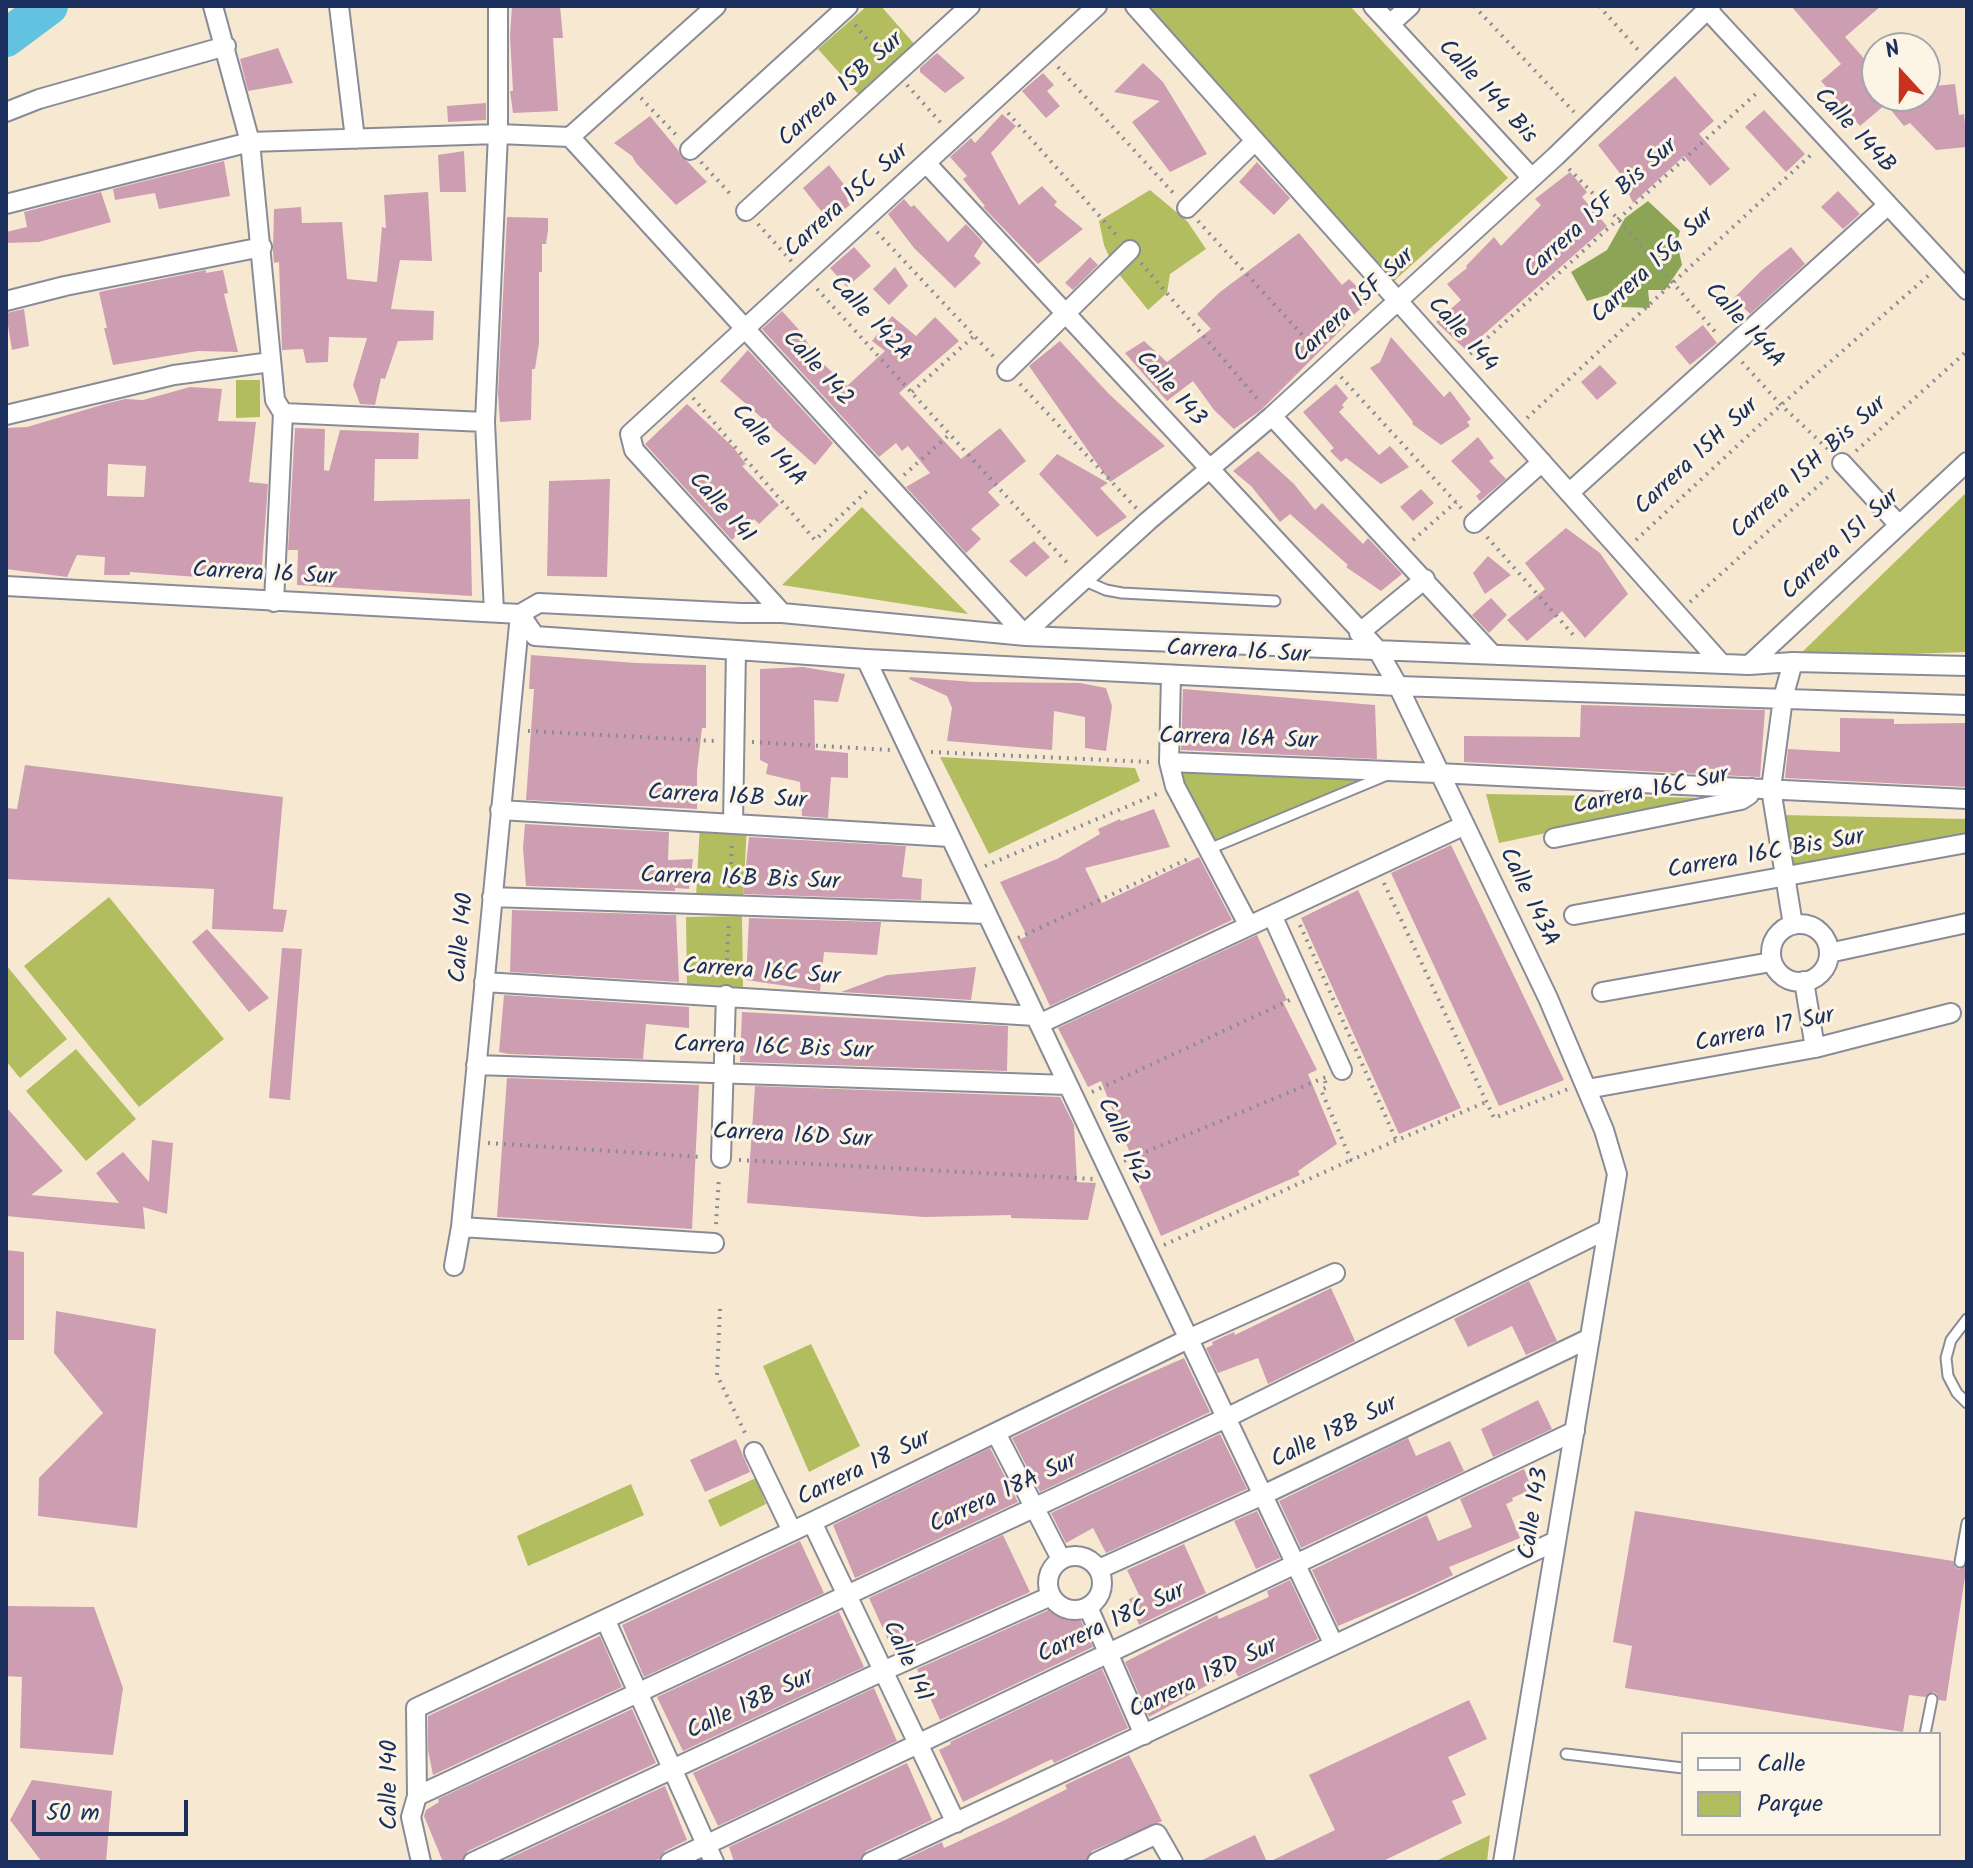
<!DOCTYPE html>
<html>
<head>
<meta charset="utf-8">
<style>
  body { margin:0 }
  #map { position:relative; width:1973px; height:1868px; overflow:hidden; background:#f7e9d1; font-family:Kalam,sans-serif }
  canvas { display:block }
  .frame { position:absolute; inset:0; border:8px solid #1b2f5e; pointer-events:none }
  .legend { position:absolute; left:1681px; top:1732px; width:260px; height:104px; box-sizing:border-box; background:#fcf5e5; border:2px solid #a2a6af; margin:0; padding:10px 14px; list-style:none; font-size:24px; color:#1b2f5e }
  .legend li { display:flex; align-items:center; gap:16px; height:40px }
  .legend b { width:40px; border:2px solid #a2a6af }
  .north { position:absolute; left:1861px; top:32px; width:80px; height:80px; box-sizing:border-box; background:#fcf5e5; border:2px solid #a2a6af; border-radius:50%; rotate:339deg; font-size:22px; font-weight:700; line-height:32px; text-align:center; color:#1b2f5e }
  .north::after { content:''; display:block; margin:auto; width:28px; height:36px; background:#c8321e; clip-path:polygon(50% 0,100% 100%,50% 72%,0 100%) }
  .scale { position:absolute; left:32px; top:1800px; width:156px; height:36px; box-sizing:border-box; border:4px solid #1b2f5e; border-top:0; padding-left:10px; font-size:24px; line-height:28px; white-space:nowrap; color:#1b2f5e; -webkit-text-stroke:6px #fcf5e5; paint-order:stroke }
</style>
</head>
<body>
<div id="map">
<canvas width="1973" height="1868"></canvas>
<div class="frame"></div>
<ul class="legend">
<li><b style="height:10px;background:#fff"></b>Calle</li>
<li><b style="height:22px;background:#b1bd5f"></b>Parque</li>
</ul>
<div class="north">N</div>
<div class="scale">50 m</div>
</div>
<script>
const g = document.querySelector('canvas').getContext('2d');
g.lineJoin = 'round';
function paint(path, color) { g.fillStyle = color; g.fill(path, 'evenodd'); }
const toPath = rows => new Path2D(rows.map(r => 'M' + r).join(''));
function stroke(path, color, width, dash) { g.strokeStyle = color; g.lineWidth = width; g.lineCap = dash ? 'butt' : 'round'; g.setLineDash(dash || []); g.stroke(path); }
function write(font, color, halo, rows, align = 'center') {
  g.font = font + ' Kalam,sans-serif'; g.lineWidth = 6; g.setLineDash([]); g.textBaseline = 'middle'; g.strokeStyle = halo; g.fillStyle = color; for (const [text, x, y, turn = 0] of rows) {
    g.save(); g.translate(x, y); g.rotate((+turn || 0) * Math.PI / 180); g.textAlign = isNaN(turn) ? turn : align; if (halo) g.strokeText(text, 0, 0); g.fillText(text, 0, 0); g.restore();
  }
}
paint(toPath([
  [867,6,881,6,916,46,860,96,818,49],
  [1141,6,1350,6,1508,178,1394,281],
  [1150,190,1187,221,1206,249,1170,274,1167,293,1148,310,1114,268,1104,245,1099,221],
  [236,380,260,380,260,417,236,418],
  [1967,492,1967,652,1796,658],
  [862,507,968,614,782,585],
  [940,757,1135,768,1140,781,989,854],
  [1180,771,1365,779,1212,841],
  [1486,794,1712,798,1499,843],
  [1781,815,1967,819,1967,835,1785,876],
  [700,823,747,826,743,899,696,897],
  [109,897,224,1039,139,1107,24,966],
  [742,916,743,987,687,988,686,917],
  [6,965,67,1039,20,1078,6,1061],
  [76,1049,136,1119,86,1161,26,1091],
  [811,1344,860,1446,809,1472,763,1366],
  [756,1478,766,1504,720,1527,708,1500],
  [631,1484,644,1515,528,1566,517,1536],
  [1490,1835,1487,1862,1434,1862]
]), '#b1bd5f');
paint(toPath([
  [1648,201,1680,231,1677,242,1682,265,1665,290,1648,290,1650,308,1620,307,1614,293,1587,301,1571,272,1607,250,1625,218]
]), '#8ca456');
stroke(toPath([
  [6,38,49,6]
]), '#62c2e0', 38);
paint(toPath([
  [512,6,560,6,563,38,553,38,558,111,513,113,510,91,513,91,510,36],
  [1791,6,1881,6,1845,37,1877,73,1877,96,1925,96,1925,87,1955,84,1959,115,1964,114,1967,147,1936,150,1910,123,1904,126,1886,104,1860,126,1821,81,1841,64],
  [278,48,293,83,248,91,240,59],
  [937,53,965,78,945,93,920,72,920,68],
  [1143,63,1163,82,1207,154,1170,172,1132,122,1160,101,1114,92],
  [1043,73,1054,85,1047,91,1060,106,1046,118,1022,91],
  [1675,76,1714,121,1699,134,1730,169,1710,186,1684,156,1633,203,1619,172,1598,145],
  [486,103,486,120,448,122,447,106],
  [1764,110,1805,154,1786,172,1745,127],
  [1002,114,1016,126,991,153,1019,205,1042,186,1057,202,1054,205,1083,229,1038,264,983,207,985,206,963,179,967,176,950,157,971,138,975,143],
  [650,116,678,150,681,157,688,162,707,182,676,205,636,163,632,156,614,143],
  [464,151,466,192,440,192,438,155],
  [224,161,230,196,159,209,155,193,115,200,113,189],
  [1257,162,1290,198,1274,215,1239,182],
  [829,165,852,195,847,200,850,205,829,221,803,188],
  [1570,172,1587,192,1582,197,1607,226,1466,350,1436,322,1461,300,1447,284,1467,268,1466,266,1494,237,1501,246,1541,205,1535,199],
  [1838,191,1860,214,1843,229,1821,207],
  [101,192,111,222,39,242,6,243,6,232,27,227,24,212],
  [428,192,432,261,400,260,391,309,434,311,433,340,398,341,385,379,381,378,375,405,360,404,353,385,367,338,329,337,328,362,306,363,303,349,282,350,279,262,274,263,273,252,274,209,301,207,302,223,342,222,347,279,377,282,382,227,386,228,384,195],
  [904,199,911,207,914,205,948,242,966,224,983,242,974,256,981,263,955,288,914,248,888,214],
  [507,217,548,218,548,230,546,244,542,244,542,272,539,272,539,343,535,369,532,369,531,420,500,422,498,393],
  [1299,233,1342,285,1349,279,1371,300,1344,323,1346,325,1261,410,1234,429,1214,410,1193,381,1167,401,1125,353,1144,341,1167,362,1211,329,1197,314,1220,292],
  [854,247,871,266,847,287,830,268],
  [1791,247,1805,264,1750,314,1734,298,1762,270],
  [1090,257,1098,265,1073,290,1065,283],
  [895,267,908,286,889,305,873,289],
  [206,270,206,273,223,270,228,293,224,294,238,352,198,351,113,365,104,328,107,328,99,292],
  [24,309,29,346,12,350,6,313],
  [782,311,801,332,816,357,847,386,885,351,872,341,892,316,916,336,935,317,959,341,899,393,961,459,1000,428,1026,461,988,492,1000,505,971,529,981,539,966,553,906,487,930,473,908,446,902,451,896,443,879,457,762,329],
  [1703,325,1717,343,1690,365,1675,347],
  [1391,337,1444,397,1450,391,1471,419,1467,422,1470,426,1441,445,1412,424,1413,422,1370,368,1380,362],
  [1060,341,1109,394,1165,446,1110,482,1029,366],
  [748,350,833,443,815,465,720,381],
  [1600,365,1617,383,1597,400,1581,382],
  [1336,384,1348,398,1342,405,1344,407,1339,412,1379,455,1390,446,1409,467,1381,484,1346,458,1341,462,1330,451,1334,448,1303,412],
  [190,387,222,389,218,421,256,422,249,482,268,484,261,578,210,578,130,572,130,575,104,575,105,557,77,555,67,577,6,569,6,428,27,427,105,404,125,399,143,400],
  [108,464,146,466,144,497,107,496],
  [687,404,733,447,746,464,742,466,779,505,759,524,754,519,732,540,645,444],
  [295,428,325,429,324,470,329,471,340,430,419,433,418,459,375,459,374,501,470,499,472,596,297,585,298,550,288,550],
  [1478,437,1494,458,1489,461,1506,479,1480,501,1476,496,1481,492,1451,461],
  [1258,451,1294,484,1315,510,1322,503,1363,544,1368,538,1402,574,1381,591,1346,567,1348,565,1290,514,1280,522,1251,486,1233,471],
  [1057,454,1108,483,1100,488,1127,517,1097,537,1039,474],
  [610,479,607,577,547,576,549,481],
  [1421,489,1434,503,1413,521,1400,507],
  [1566,528,1600,553,1628,594,1585,638,1562,611,1527,641,1507,620,1545,589,1525,563],
  [1034,541,1050,557,1026,577,1009,561],
  [1488,556,1511,575,1485,594,1473,573],
  [1491,598,1507,615,1489,633,1472,615],
  [531,655,636,663,706,665,706,728,702,728,697,771,697,809,526,800,534,689,529,689],
  [803,667,845,674,838,702,814,700,815,750,848,753,848,778,831,777,828,818,802,816,800,782,766,774,768,764,760,760,760,669],
  [910,677,973,682,1080,683,1106,688,1112,706,1106,751,1085,748,1085,717,1054,711,1052,750,947,741,952,708,947,696,909,679],
  [1183,689,1375,705,1377,759,1181,750],
  [1581,705,1765,710,1760,777,1464,762,1464,736,1580,737],
  [1840,718,1894,719,1894,724,1966,723,1967,787,1785,778,1788,749,1840,752],
  [25,765,283,797,273,909,287,910,283,932,212,929,214,889,6,879,6,808,17,809],
  [1154,809,1170,847,1085,868,1102,903,1199,857,1232,920,1050,1006,1019,940,1027,936,1000,882,1057,859,1100,834,1098,829,1120,819,1121,821],
  [525,824,669,832,668,860,693,859,689,889,675,888,675,891,526,886,523,848],
  [749,837,906,846,902,877,922,879,921,900,743,894],
  [1451,845,1564,1080,1499,1106,1391,873],
  [1358,890,1461,1108,1399,1134,1301,918],
  [512,910,676,915,679,982,510,972],
  [749,918,881,922,877,955,824,952,820,991,746,980],
  [207,929,269,998,249,1012,192,942],
  [1257,935,1287,1000,1283,1002,1317,1070,1308,1074,1337,1144,1298,1171,1300,1175,1161,1236,1132,1170,1136,1168,1101,1081,1088,1087,1058,1028],
  [282,948,302,949,290,1100,269,1098],
  [976,967,971,1000,841,992,887,975],
  [504,995,689,1007,689,1028,646,1024,643,1059,509,1054,499,1052],
  [742,1012,1008,1026,1007,1071,740,1062],
  [507,1078,699,1085,692,1229,497,1217],
  [755,1086,1060,1097,1074,1125,1077,1182,1096,1183,1088,1220,1011,1218,1011,1215,924,1217,747,1203],
  [6,1107,63,1171,31,1195,119,1203,96,1173,123,1152,149,1182,152,1140,173,1143,167,1214,143,1207,145,1229,6,1216],
  [6,1250,24,1252,24,1340,6,1340],
  [1529,1281,1557,1341,1526,1355,1512,1326,1468,1347,1454,1319],
  [1331,1288,1355,1341,1268,1384,1258,1358,1218,1373,1206,1348,1213,1345,1212,1342,1234,1332,1235,1335],
  [56,1311,156,1329,137,1528,38,1516,39,1478,103,1413,54,1353],
  [1184,1358,1210,1412,1040,1492,1012,1438,1116,1388],
  [1538,1400,1552,1429,1493,1457,1481,1429],
  [1220,1434,1247,1489,1106,1553,1093,1528,1066,1543,1051,1513],
  [1408,1438,1416,1456,1450,1441,1464,1471,1301,1548,1279,1501],
  [736,1439,750,1472,705,1492,690,1460],
  [990,1448,1018,1502,855,1578,833,1525],
  [1524,1469,1532,1489,1512,1498,1513,1501,1506,1504,1520,1538,1449,1567,1453,1575,1420,1591,1338,1626,1312,1570,1427,1515,1438,1541,1472,1527,1460,1499],
  [1257,1511,1280,1558,1256,1569,1234,1521],
  [1635,1511,1953,1561,1955,1567,1959,1569,1967,1564,1946,1701,1939,1700,1937,1694,1933,1692,1925,1697,1909,1695,1903,1732,1625,1688,1632,1646,1613,1642],
  [1003,1535,1030,1592,894,1653,869,1598],
  [800,1541,824,1593,644,1677,622,1625],
  [1184,1544,1206,1593,1139,1625,1129,1599,1139,1595,1127,1570],
  [1290,1580,1318,1639,1238,1677,1235,1670,1149,1717,1125,1662,1217,1615,1219,1619,1269,1597,1267,1591],
  [6,1606,94,1607,123,1688,113,1755,20,1748,22,1677,6,1676],
  [1051,1609,1080,1618,1093,1647,940,1720,917,1669],
  [839,1612,864,1667,683,1751,657,1697],
  [600,1636,622,1687,433,1775,428,1750,428,1716],
  [1102,1669,1128,1728,1054,1763,1052,1759,963,1802,939,1750,951,1744,950,1742],
  [874,1688,897,1741,718,1826,693,1773],
  [1469,1700,1487,1739,1448,1757,1466,1795,1452,1801,1462,1823,1381,1862,1269,1862,1335,1830,1309,1775],
  [632,1709,656,1763,468,1851,461,1862,443,1862,424,1816,426,1810,439,1802,438,1799],
  [1129,1755,1162,1821,1092,1851,1085,1862,899,1862,942,1842,944,1848,1005,1820,1067,1789,1065,1785],
  [907,1763,932,1820,866,1851,859,1862,734,1862,729,1847],
  [32,1780,112,1791,106,1862,42,1862,10,1820],
  [665,1786,687,1840,665,1851,659,1859,651,1862,501,1862],
  [1255,1835,1267,1862,1198,1862]
]), '#cd9db2');
const lane = toPath([
  [1083,580,1106,590,1122,593,1275,601],
  [1209,849,1387,775],
  [1967,1319,1951,1340,1946,1358,1948,1376,1957,1393,1967,1403],
  [1960,1562,1967,1523],
  [1925,1734,1932,1699],
  [1566,1754,1683,1768]
]);
const street = toPath([
  [213,6,250,142,275,400,283,413,274,602],
  [339,6,355,139],
  [1135,6,1720,662],
  [1373,6,1531,177],
  [1704,6,1967,290],
  [1390,24,1410,6],
  [6,112,39,99,226,46],
  [570,137,1026,636],
  [570,137,716,6],
  [690,150,848,6],
  [926,163,1377,649,1398,686,1548,998,1604,1130,1617,1174,1503,1862],
  [6,204,250,142,498,134,570,137],
  [1187,208,1255,141],
  [746,211,970,6],
  [6,301,65,286,262,247],
  [1007,371,1130,250],
  [283,413,485,422],
  [6,415,174,375,271,362],
  [1272,416,1492,654],
  [1842,463,1899,525],
  [1569,493,1888,205],
  [1474,523,1542,462],
  [6,586,520,614,539,603,741,613,782,613,1026,636,1749,665,1793,662,1967,666],
  [494,612,485,422,498,134,498,6],
  [782,613,634,450,630,434,1097,6],
  [520,614,535,636,866,659,1398,686,1967,705],
  [1359,633,1425,579],
  [1024,634,1148,521,1272,416,1556,156,1711,6],
  [866,659,1334,1645],
  [1793,662,1783,698,1771,789,1793,925],
  [1749,665,1967,462],
  [1171,675,1169,762,1175,786,1249,926],
  [1169,762,1437,773,1967,799],
  [500,810,950,837],
  [733,823,736,650],
  [1554,838,1741,800,1749,795,1752,788],
  [492,897,987,914],
  [1272,915,1342,1070],
  [1574,915,1967,843],
  '1771 953a29 29 0 1 1 58 0a29 29 0 1 1-58 0Z',
  [1829,953,1967,923],
  [1804,981,1815,1048],
  [484,982,1035,1016],
  [1602,992,1771,962],
  [1039,1024,1465,825],
  [476,1065,1068,1085],
  [1587,1089,1815,1048,1951,1013],
  [721,1158,726,995],
  [461,1227,714,1243],
  [454,1266,461,1227,520,614],
  [996,1433,1061,1559],
  [754,1452,792,1531],
  [812,1522,956,1823],
  '1048 1583a27 27 0 1 1 54 0a27 27 0 1 1-54 0Z',
  [1099,1569,1263,1495,1590,1338],
  [1088,1607,1144,1735],
  [605,1619,714,1862],
  [417,1796,1226,1418,1608,1229],
  [421,1862,411,1817,417,1796,416,1708,812,1522,1188,1339,1335,1273],
  [473,1862,883,1671,1051,1596],
  [670,1862,1575,1431],
  [871,1862,1556,1541],
  [1097,1862,1157,1834,1173,1862]
]);
stroke(lane, '#898c98', 13);
stroke(street, '#898c98', 22);
stroke(toPath([
  [1474,6,1574,112],
  [1599,6,1640,52],
  [855,25,885,61],
  [1058,67,1176,196],
  [907,85,941,123],
  [641,98,679,138],
  [1008,113,1119,238],
  [701,162,733,197],
  [1569,169,1618,219,1718,335],
  [1198,221,1316,350],
  [758,224,792,262],
  [877,232,994,357],
  [1141,263,1260,402],
  [817,289,1070,566],
  [1470,354,1759,91],
  [1742,362,1781,405,1829,450],
  [1341,377,1462,509],
  [1020,384,1137,509],
  [912,392,974,336],
  [693,398,815,540,868,490],
  [1527,418,1814,152],
  [1856,451,1967,351],
  [904,475,950,434],
  [1487,537,1576,638],
  [1413,540,1456,502],
  [1636,540,1781,405,1929,275],
  [1690,602,1829,476],
  [528,731,715,741],
  [752,742,891,750],
  [931,752,1150,762],
  [985,866,1157,794],
  [1384,883,1494,1118,1568,1089],
  [730,888,732,841],
  [1300,925,1397,1142],
  [1018,938,1192,857],
  [726,976,729,921],
  [1325,1081,1327,1087,1321,1090,1351,1160,1486,1102],
  [1092,1092,1290,1000],
  [488,1143,702,1157],
  [739,1160,1094,1179],
  [1124,1161,1326,1077],
  [716,1224,719,1177],
  [1164,1245,1351,1160],
  [720,1309,717,1375,746,1435]
]), '#898c98', 4, [2, 6]);
stroke(lane, '#fff', 9);
stroke(street, '#fff', 18);
write('24px', '#1b2f5e', '#fcf5e5', [
  ["Carrera 15B Sur",842,91,-42],
  ["Calle 144 Bis",1486,93,47],
  ["Calle 144B",1853,132,47],
  ["Carrera 15C Sur",848,202,-42],
  ["Carrera 15F Bis Sur",1602,210,-42],
  ["Carrera 15G Sur",1654,267,-43],
  ["Carrera 15F Sur",1355,307,-43],
  ["Calle 142A",869,320,47],
  ["Calle 144A",1743,327,48],
  ["Calle 144",1461,336,48],
  ["Calle 142",816,370,48],
  ["Calle 143",1169,390,48],
  ["Calle 141A",767,447,49],
  ["Carrera 15H Sur",1698,458,-43],
  ["Carrera 15H Bis Sur",1810,469,-42],
  ["Calle 141",720,509,48],
  ["Carrera 15I Sur",1842,546,-43],
  ["Carrera 16 Sur",264,576,3],
  ["Carrera 16 Sur",1238,654,3],
  ["Carrera 16A Sur",1238,741,2],
  ["Carrera 16C Sur",1651,793,-12],
  ["Carrera 16B Sur",727,799,3],
  ["Carrera 16C Bis Sur",1766,856,-10],
  ["Carrera 16B Bis Sur",740,881,2],
  ["Calle 143A",1527,898,64],
  ["Calle 140",464,938,-85],
  ["Carrera 16C Sur",761,974,4],
  ["Carrera 17 Sur",1765,1032,-12],
  ["Carrera 16C Bis Sur",773,1050,2],
  ["Carrera 16D Sur",792,1138,3],
  ["Calle 142",1121,1142,65],
  ["Calle 18B Sur",1335,1434,-26],
  ["Carrera 18 Sur",865,1470,-26],
  ["Carrera 18A Sur",1004,1495,-25],
  ["Calle 143",1536,1514,-81],
  ["Carrera 18C Sur",1112,1625,-25],
  ["Calle 141",905,1662,65],
  ["Carrera 18D Sur",1204,1680,-25],
  ["Calle 18B Sur",751,1706,-25],
  ["Calle 140",392,1785,-90]
]);
</script>
</body>
</html>
